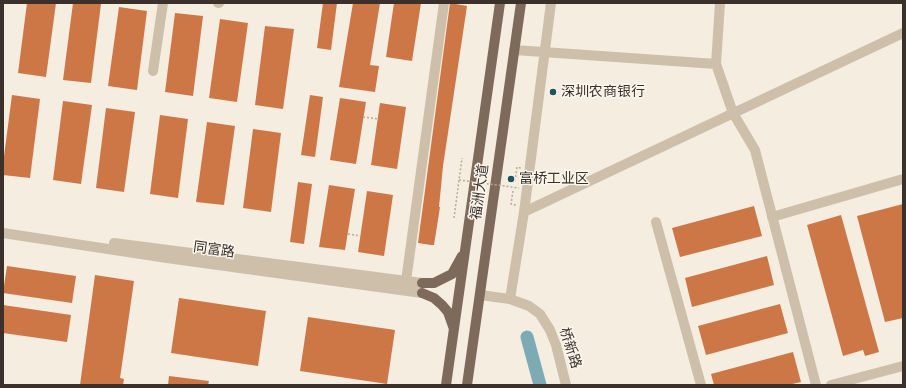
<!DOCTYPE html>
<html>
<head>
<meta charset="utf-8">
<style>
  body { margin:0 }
  #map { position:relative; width:906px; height:388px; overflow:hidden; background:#f5ede0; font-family:"PT Sans Narrow",sans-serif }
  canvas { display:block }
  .frame { position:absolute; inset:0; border:4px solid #3b312a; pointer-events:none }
</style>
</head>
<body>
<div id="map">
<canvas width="906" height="388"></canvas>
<div class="frame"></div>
</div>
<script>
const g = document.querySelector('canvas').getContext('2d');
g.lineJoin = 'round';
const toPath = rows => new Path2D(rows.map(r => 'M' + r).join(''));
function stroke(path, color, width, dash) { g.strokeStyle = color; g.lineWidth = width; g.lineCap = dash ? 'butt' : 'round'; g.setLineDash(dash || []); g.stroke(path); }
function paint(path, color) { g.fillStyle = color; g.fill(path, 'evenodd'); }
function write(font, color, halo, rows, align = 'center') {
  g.font = font + ' "PT Sans Narrow","Noto Sans SC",sans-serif'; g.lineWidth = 3; g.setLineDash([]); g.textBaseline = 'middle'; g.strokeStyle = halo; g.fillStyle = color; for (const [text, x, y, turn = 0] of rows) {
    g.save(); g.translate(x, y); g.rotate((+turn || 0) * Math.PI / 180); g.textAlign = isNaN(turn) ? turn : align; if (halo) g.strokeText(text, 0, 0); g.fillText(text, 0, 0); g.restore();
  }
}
stroke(toPath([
  [527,337,540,385]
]), '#7dabb4', 13);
paint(toPath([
  [27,3,56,3,46,77,18,73],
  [73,3,101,4,91,83,63,80],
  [323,3,337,3,331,50,317,48],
  [353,3,380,3,370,65,379,66,375,92,339,87],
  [394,3,421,3,412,61,386,57],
  [450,3,467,6,443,166,439,207,440,207,434,245,431,245,418,243],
  [119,7,147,11,137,90,108,86],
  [175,13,203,16,193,96,165,92],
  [220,19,248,23,237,102,209,98],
  [265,26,294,29,283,109,255,105],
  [12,95,40,99,30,178,3,175,3,164],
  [310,95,323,97,315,157,301,155],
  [340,98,366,102,356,164,330,160],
  [63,101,92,105,81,184,53,180],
  [380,103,406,107,397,169,371,165],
  [106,108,135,112,124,192,96,188],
  [160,115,188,119,178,198,150,194],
  [207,122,235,126,224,205,196,202],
  [253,129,281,133,271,212,243,208],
  [298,182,312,184,304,244,290,242],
  [329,185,355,189,345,250,319,247],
  [367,191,393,195,384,256,358,252],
  [903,204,903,318,885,322,857,216],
  [754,206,762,236,680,257,672,228],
  [841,215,879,352,865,356,863,350,843,356,807,225],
  [767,256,774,285,692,307,685,278],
  [7,266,76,276,72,303,3,293],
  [95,275,134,281,120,378,124,379,123,385,80,385],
  [179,298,266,311,258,366,171,353],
  [780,304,788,333,706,355,698,326],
  [3,305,71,315,67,342,3,333],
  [308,317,395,330,387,384,300,371],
  [793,352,801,382,788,385,714,385,711,374],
  [169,376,209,381,208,385,168,385]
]), '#cd7646');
stroke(toPath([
  [363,117,378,119],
  [515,181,517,167,521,168],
  [513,191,511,204,516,205],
  [454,218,462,158],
  [348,234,361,236]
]), '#baa994', 1.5, [2, 2]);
stroke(toPath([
  [218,3,219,3],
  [720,3,716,64,733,113,755,150,816,385],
  [514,50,716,64],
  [153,71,163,3],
  [524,212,903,33],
  [772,217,903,179],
  [656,222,701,385],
  [3,233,167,258,422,293],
  [114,243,422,283],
  [406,281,444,3],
  [480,295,510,299,529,306,540,314,550,330,556,345,566,385],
  [510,299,524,212,551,3],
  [831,385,903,366]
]), '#cebfaa', 10);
stroke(toPath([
  [422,283,434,283,452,274,462,256],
  [422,293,434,298,442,305,448,312,454,329],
  [446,385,500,3],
  [467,385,521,3]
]), '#7e6a5a', 10);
stroke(toPath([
  [459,180,519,188]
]), '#baa994', 1.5, [2, 2]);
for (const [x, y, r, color] of [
  [553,92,4,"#1c5460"],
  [511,179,4,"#1c5460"]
]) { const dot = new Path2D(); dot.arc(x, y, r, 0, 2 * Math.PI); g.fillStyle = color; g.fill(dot); stroke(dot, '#fbf6ed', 1.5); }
write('14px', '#3b312a', '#fbf6ed', [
  ["深圳农商银行",561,92],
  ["富桥工业区",519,179]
], 'left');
write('14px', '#3b312a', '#fbf6ed', [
  ["福洲大道",480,192,-82],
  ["同富路",214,250,8],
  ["桥新路",570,348,72]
]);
</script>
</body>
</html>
